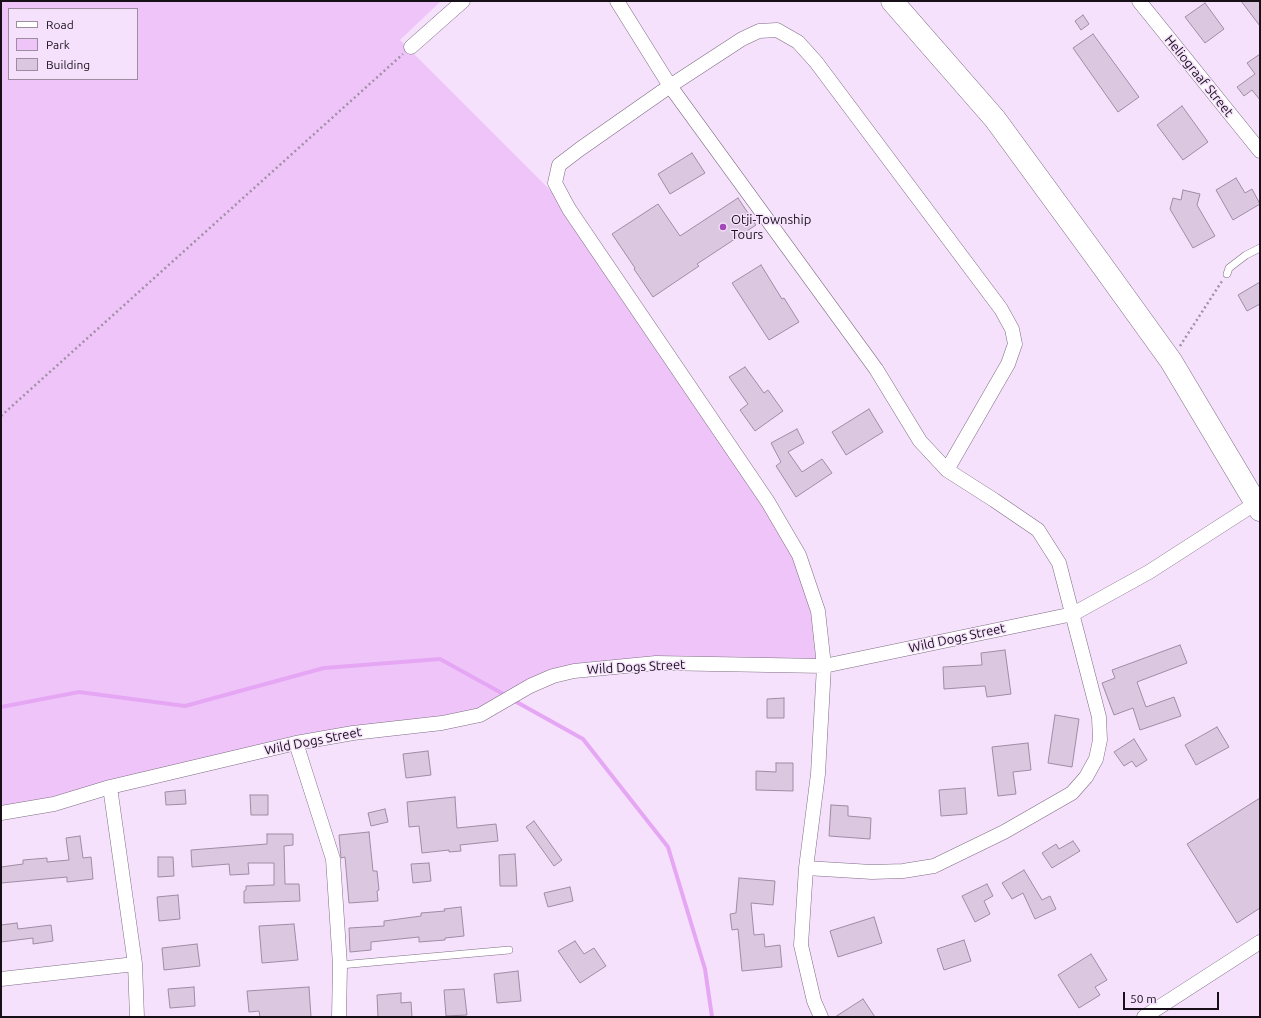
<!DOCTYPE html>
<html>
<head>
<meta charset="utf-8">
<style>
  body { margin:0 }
  #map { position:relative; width:1261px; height:1018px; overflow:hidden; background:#f6e1fc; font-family:Ubuntu,sans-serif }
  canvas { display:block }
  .frame { position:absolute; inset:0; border:2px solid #171019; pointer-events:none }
  .legend { position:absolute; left:8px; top:8px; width:130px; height:72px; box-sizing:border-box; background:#f6e1fc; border:1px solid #9d8da1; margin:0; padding:5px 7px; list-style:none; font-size:12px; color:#171019 }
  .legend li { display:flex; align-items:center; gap:8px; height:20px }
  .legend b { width:20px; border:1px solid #9d8da1 }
  .scale { position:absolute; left:1123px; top:992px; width:96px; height:18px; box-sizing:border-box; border:2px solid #171019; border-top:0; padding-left:5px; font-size:12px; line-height:14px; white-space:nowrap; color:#171019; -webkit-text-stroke:3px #f6e1fc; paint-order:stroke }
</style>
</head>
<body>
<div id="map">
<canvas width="1261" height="1018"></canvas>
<div class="frame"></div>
<ul class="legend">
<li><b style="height:5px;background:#fff"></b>Road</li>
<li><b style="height:11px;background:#efc5f9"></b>Park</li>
<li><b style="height:11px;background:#dcc7e1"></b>Building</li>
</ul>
<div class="scale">50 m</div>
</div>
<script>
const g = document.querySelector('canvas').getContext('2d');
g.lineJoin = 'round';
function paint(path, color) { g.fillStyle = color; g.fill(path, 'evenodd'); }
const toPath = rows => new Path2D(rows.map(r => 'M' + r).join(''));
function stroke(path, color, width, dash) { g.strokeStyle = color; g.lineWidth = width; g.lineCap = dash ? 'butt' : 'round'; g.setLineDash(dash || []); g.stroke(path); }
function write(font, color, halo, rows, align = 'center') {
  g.font = font + ' Ubuntu,sans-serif'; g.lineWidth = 3; g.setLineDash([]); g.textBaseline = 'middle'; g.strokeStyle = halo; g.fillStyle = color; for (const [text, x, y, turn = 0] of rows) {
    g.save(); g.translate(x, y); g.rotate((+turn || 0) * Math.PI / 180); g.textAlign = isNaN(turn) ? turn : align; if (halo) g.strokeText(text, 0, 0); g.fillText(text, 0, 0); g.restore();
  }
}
paint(toPath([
  [1,1,441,1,400,40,569,209,799,555,824,666,574,671,480,715,353,733,1,813],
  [9,9,137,9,137,79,9,79]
]), '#efc5f9');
stroke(toPath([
  [513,700,583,739,668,847,705,969,712,1017],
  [1,707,79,692,185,706,324,668,440,659,507,696]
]), '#e5a7f4', 4);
const building = toPath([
  [1241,1,1260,1,1260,26,1241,1],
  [1205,3,1224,29,1205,43,1185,17,1205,3],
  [1083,15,1089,24,1081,30,1075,21,1083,15],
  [1093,34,1139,97,1118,112,1073,48,1093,34],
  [1260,54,1260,100,1252,90,1244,96,1237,87,1255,74,1247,63,1260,54],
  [1182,106,1208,142,1183,160,1157,125,1182,106],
  [692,153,705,173,670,194,658,174,692,153],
  [1236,178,1245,193,1252,189,1260,204,1233,220,1216,190,1236,178],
  [1183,190,1200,194,1197,205,1215,236,1193,248,1170,209,1173,198,1181,200,1183,190],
  [738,198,756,225,697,264,699,266,653,297,634,269,635,268,612,234,658,204,680,236,738,198],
  [761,265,782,299,784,298,799,322,769,340,732,283,761,265],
  [1260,282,1260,304,1247,311,1238,295,1260,282],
  [745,367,764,393,768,390,783,411,755,431,740,410,748,404,729,377,745,367],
  [869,409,883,432,846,455,832,432,869,409],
  [797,429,804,443,788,452,802,472,822,459,832,473,796,497,776,466,781,462,771,443,797,429],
  [1180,645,1187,663,1137,682,1146,707,1174,697,1181,716,1140,730,1133,708,1114,715,1102,683,1115,678,1112,670,1180,645],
  [1005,650,1011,694,987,697,985,686,944,689,943,667,982,665,981,653,1005,650],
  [784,698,784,718,767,718,767,699,784,698],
  [1055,715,1079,719,1072,767,1048,763,1055,715],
  [1217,727,1229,747,1196,765,1185,745,1217,727],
  [1134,739,1147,760,1136,767,1132,761,1124,766,1114,752,1134,739],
  [1028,743,1031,770,1013,772,1016,794,998,796,992,747,1028,743],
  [428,751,431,775,406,778,403,754,428,751],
  [776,763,793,763,793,791,756,790,756,771,776,772,776,763],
  [965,788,967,814,941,816,939,790,965,788],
  [185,790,186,804,166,805,165,792,185,790],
  [250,795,268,795,268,815,251,815,250,795],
  [455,797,457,828,496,824,498,841,460,845,461,851,449,852,449,850,422,853,419,826,409,827,407,802,455,797],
  [1260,798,1260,908,1237,923,1187,844,1260,798],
  [831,805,848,806,848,816,871,818,870,839,829,836,831,805],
  [385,809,388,822,371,826,368,813,385,809],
  [534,821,562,860,554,866,526,827,534,821],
  [369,832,373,871,377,871,379,890,377,891,378,901,349,903,345,857,341,858,339,835,369,832],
  [267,834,293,834,293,845,284,846,285,884,299,884,300,901,244,903,244,891,246,890,246,886,274,885,274,863,248,863,249,874,230,875,229,864,192,867,191,850,267,844,267,834],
  [80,836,83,858,91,857,93,879,67,882,67,877,1,883,1,867,23,864,23,860,47,858,47,862,69,860,66,838,80,836],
  [1073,841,1080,851,1052,868,1042,853,1056,844,1059,849,1073,841],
  [515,854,517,886,500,886,499,855,515,854],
  [158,857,173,857,174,876,158,877,158,857],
  [429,863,431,881,413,883,411,864,429,863],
  [1024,870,1042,900,1050,896,1056,909,1035,919,1023,893,1012,899,1002,883,1024,870],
  [739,878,775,881,773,905,751,903,754,935,764,934,765,947,780,945,782,967,742,971,738,929,732,930,730,914,736,913,739,878],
  [987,884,993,896,984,901,990,914,975,922,962,896,987,884],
  [570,887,573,901,548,907,544,893,570,887],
  [178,895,180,919,159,921,157,897,178,895],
  [461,907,464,936,445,938,445,940,419,942,419,937,371,942,371,950,350,952,349,928,384,926,384,921,421,916,421,913,445,911,444,909,461,907],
  [874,917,882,943,838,957,830,931,874,917],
  [17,923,18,929,51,925,53,941,33,944,33,938,1,942,1,925,17,923],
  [294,924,298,960,262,963,259,926,294,924],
  [964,940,971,961,944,970,937,949,964,940],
  [575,941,584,954,594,948,606,966,580,983,558,951,575,941],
  [197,944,200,966,164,970,162,948,197,944],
  [1091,954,1107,980,1095,987,1100,995,1079,1008,1058,975,1091,954],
  [518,971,521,1001,497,1003,494,974,518,971],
  [194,987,195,1006,170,1008,168,989,194,987],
  [309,987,311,1017,260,1017,259,1011,249,1012,247,991,309,987],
  [464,989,467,1015,446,1016,444,990,464,989],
  [401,993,401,1003,411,1002,412,1017,378,1017,377,995,401,993],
  [863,999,875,1017,835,1017,863,999]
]);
paint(building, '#dcc7e1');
stroke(building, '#9f8ca4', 1);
const service = toPath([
  [1227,274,1229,268,1246,255,1260,248],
  [340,965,509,950]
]);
const minor = toPath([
  [617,1,670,86,876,369,920,441,947,470,994,500,1038,530,1059,563,1099,717,1100,740,1096,759,1086,777,1072,793,1004,832,934,866,903,871,872,872,806,868],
  [1139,1,1260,151],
  [411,47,463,1],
  [296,743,333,859,340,965,339,1017],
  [110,787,135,964,137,1017],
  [1,813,54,804,110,787,296,743,353,733,442,723,480,715,530,686,553,676,574,671,656,663,824,666,1073,614,1149,572,1256,503],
  [1,979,135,964],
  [821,1017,814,1001,801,945,806,868,818,774,824,666,818,611,799,555,768,502,569,209,555,183,559,165,580,149,670,86,742,39,759,31,777,30,798,42,816,62,1001,309,1012,329,1015,344,1008,364,947,470],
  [1144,1017,1260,942]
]);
const trunk = toPath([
  [892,1,995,119,1096,257,1171,361,1260,510]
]);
stroke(service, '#7f6d84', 8);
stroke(minor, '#7f6d84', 15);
stroke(trunk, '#7f6d84', 23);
stroke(toPath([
  [1180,346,1222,281],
  [1,416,403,54]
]), '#a090a4', 2.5, [2, 3]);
stroke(service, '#fff', 7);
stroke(minor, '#fff', 14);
stroke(trunk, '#fff', 22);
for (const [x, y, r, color] of [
  [723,227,4,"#a24ab7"]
]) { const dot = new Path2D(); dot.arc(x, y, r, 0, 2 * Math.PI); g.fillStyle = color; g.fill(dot); stroke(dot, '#f6e1fc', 1.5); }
write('13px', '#171019', '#f6e1fc', [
  ["Heliograaf Street",1199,76,51],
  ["Wild Dogs Street",957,638,-12],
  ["Wild Dogs Street",636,667,-3],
  ["Wild Dogs Street",313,741,-11]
]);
write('13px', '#171019', '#f6e1fc', [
  ["Otji-Township",731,220],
  ["Tours",731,235]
], 'left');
</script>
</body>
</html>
